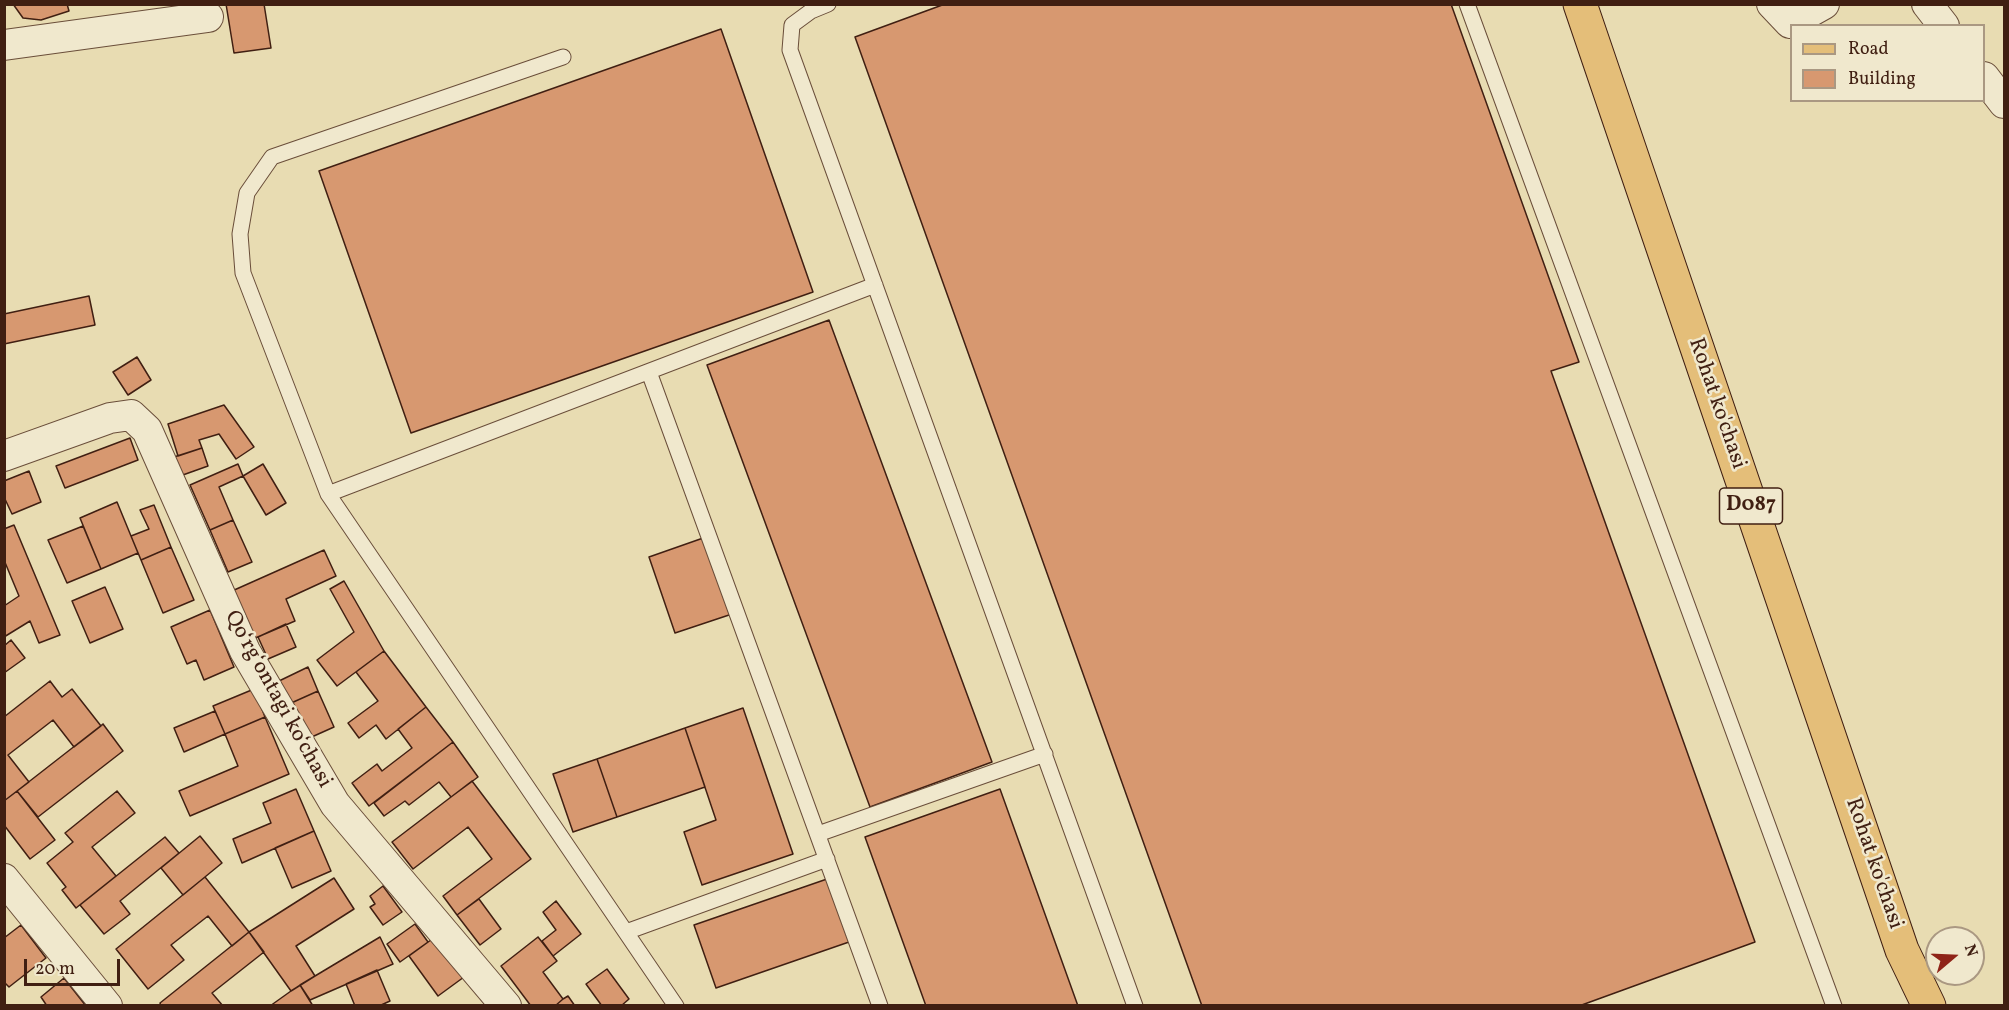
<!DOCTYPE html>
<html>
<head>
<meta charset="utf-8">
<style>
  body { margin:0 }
  #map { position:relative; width:2009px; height:1010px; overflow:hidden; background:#e8dcb2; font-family:Vollkorn,serif }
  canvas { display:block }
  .frame { position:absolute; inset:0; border:6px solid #401f12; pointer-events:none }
  .legend { position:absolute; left:1790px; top:24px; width:195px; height:78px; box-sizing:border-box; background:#f0e8cd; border:2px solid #aa9882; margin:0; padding:8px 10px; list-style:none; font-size:18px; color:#401f12 }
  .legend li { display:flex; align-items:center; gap:12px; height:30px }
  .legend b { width:30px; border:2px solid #aa9882 }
  .north { position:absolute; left:1925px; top:926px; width:60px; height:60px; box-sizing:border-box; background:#f0e8cd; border:2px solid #aa9882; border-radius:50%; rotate:71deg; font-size:16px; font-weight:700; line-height:24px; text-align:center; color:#401f12 }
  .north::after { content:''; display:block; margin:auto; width:21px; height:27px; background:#8f2418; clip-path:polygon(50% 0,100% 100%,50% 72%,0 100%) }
  .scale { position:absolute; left:24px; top:959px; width:96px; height:27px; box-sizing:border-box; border:3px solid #401f12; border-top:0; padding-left:8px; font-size:18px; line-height:21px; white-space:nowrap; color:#401f12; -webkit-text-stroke:4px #f0e8cd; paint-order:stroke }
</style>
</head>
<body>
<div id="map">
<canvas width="2009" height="1010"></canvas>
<div class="frame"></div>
<ul class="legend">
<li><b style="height:8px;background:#e4be79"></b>Road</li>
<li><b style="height:16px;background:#d79870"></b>Building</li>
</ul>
<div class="north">N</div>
<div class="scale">20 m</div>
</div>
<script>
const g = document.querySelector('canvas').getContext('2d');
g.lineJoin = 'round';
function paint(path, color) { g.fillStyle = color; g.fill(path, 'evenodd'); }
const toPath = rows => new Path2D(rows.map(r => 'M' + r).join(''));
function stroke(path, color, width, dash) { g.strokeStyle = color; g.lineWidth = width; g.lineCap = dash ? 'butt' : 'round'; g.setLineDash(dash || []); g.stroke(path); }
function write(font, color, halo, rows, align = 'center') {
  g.font = font + ' Vollkorn,serif'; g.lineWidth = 5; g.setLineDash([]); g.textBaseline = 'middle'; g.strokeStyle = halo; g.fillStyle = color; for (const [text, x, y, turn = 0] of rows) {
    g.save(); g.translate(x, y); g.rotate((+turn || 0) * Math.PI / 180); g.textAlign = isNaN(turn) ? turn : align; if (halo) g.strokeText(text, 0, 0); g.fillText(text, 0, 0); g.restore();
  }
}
const building = toPath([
  [13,4,67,4,69,11,41,20,23,18,13,4],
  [226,4,264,4,271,48,234,53,226,4],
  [945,4,1451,4,1579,362,1551,371,1755,942,1579,1006,1202,1006,855,37,945,4],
  [721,29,813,292,411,433,319,171,721,29],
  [89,296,95,325,4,344,4,314,89,296],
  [829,320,992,762,870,807,707,365,829,320],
  [137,357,151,380,128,395,113,372,137,357],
  [224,405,254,447,236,459,219,434,199,440,202,448,178,456,168,424,224,405],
  [130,438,138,460,65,488,56,466,130,438],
  [202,448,208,466,180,476,174,457,202,448],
  [238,464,243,476,219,487,233,520,210,530,190,485,238,464],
  [263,464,286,503,266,515,243,476,263,464],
  [29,471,41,502,12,514,4,497,4,481,29,471],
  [117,502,138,553,101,569,80,518,117,502],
  [154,505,171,547,141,560,131,536,149,529,140,510,154,505],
  [233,520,252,562,228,572,210,530,233,520],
  [14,525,60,635,39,643,30,621,4,637,4,606,19,596,4,560,4,529,14,525],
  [83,526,101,569,67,583,48,540,83,526],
  [706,537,732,614,675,633,649,557,706,537],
  [171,547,194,600,163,613,141,560,171,547],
  [324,550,336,576,286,599,295,621,253,639,232,591,324,550],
  [344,581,384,651,337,686,317,660,354,632,330,589,344,581],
  [105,587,123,629,90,643,72,601,105,587],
  [210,610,234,667,204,680,196,660,187,664,171,627,210,610],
  [286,624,296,647,268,659,258,637,286,624],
  [11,640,25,658,4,673,4,646,11,640],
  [384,651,426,707,386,739,376,725,359,738,348,723,378,701,356,672,384,651],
  [308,667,318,691,289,704,279,681,308,667],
  [50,681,62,697,72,689,101,726,74,747,53,720,8,755,29,782,4,801,4,717,50,681],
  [254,689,265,717,225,734,213,706,254,689],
  [318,691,334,727,305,740,289,704,318,691],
  [426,707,453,742,369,806,352,783,377,764,382,771,412,748,398,729,426,707],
  [743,708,793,854,702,885,684,832,716,820,685,728,743,708],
  [215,711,225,734,184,752,174,728,215,711],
  [265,717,289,774,190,816,179,791,238,766,225,734,265,717],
  [103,724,123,751,38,817,17,791,103,724],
  [685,728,705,787,617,817,597,759,685,728],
  [453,742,478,777,451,797,439,782,409,805,405,801,384,816,374,803,453,742],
  [597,759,617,817,573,832,553,774,597,759],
  [472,781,531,859,457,915,443,896,492,859,468,827,413,869,392,842,472,781],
  [296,789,314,831,242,863,233,839,271,823,263,803,296,789],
  [1000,789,1078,1006,926,1006,865,837,1000,789],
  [17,791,55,840,30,859,4,825,4,801,17,791],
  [117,791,135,813,92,847,116,876,76,908,62,890,66,887,47,863,73,842,65,833,117,791],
  [314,831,331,871,292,888,275,848,314,831],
  [200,836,222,863,183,895,161,868,200,836],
  [165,837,179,853,120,901,130,914,104,934,80,905,165,837],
  [205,877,249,932,232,946,208,916,171,945,184,960,148,989,116,949,205,877],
  [334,878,354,909,296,946,315,976,291,991,249,932,334,878],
  [827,879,849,942,716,988,694,925,827,879],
  [383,886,402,912,383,925,370,907,375,904,370,896,383,886],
  [479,899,501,929,480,945,457,915,479,899],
  [556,901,581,934,553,956,542,941,556,930,543,912,556,901],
  [415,924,428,942,400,962,387,944,415,924],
  [21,925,46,958,9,987,4,982,4,938,21,925],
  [249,932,264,952,212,993,223,1006,161,1006,160,1003,249,932],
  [380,937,393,964,310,1000,300,985,380,937],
  [435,937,464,977,438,996,409,956,435,937],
  [538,937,557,961,543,972,563,999,555,1006,531,1006,501,966,538,937],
  [607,969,629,999,621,1006,602,1006,586,984,607,969],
  [377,970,390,1001,379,1006,355,1006,346,984,377,970],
  [64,978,86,1006,47,1006,41,997,64,978],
  [300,985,313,1006,270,1006,291,991,300,985],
  [568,996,575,1006,555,1006,563,999,568,996]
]);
paint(building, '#d79870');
stroke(building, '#401f12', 1.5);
const service = toPath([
  [828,4,811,11,792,25,790,50,1135,1006],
  [1467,4,1834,1006],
  [563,57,272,157,247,193,240,234,243,273,328,494,676,1006],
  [649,372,880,1006],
  [328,494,875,285],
  [818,834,1045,754],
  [626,932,827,859]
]);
const minor = toPath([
  [1772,4,1790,23,1824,4],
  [1927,4,1944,26],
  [4,45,208,17],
  [1984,77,2004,103],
  [4,456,110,418,131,415,147,430,245,651,335,804,506,1006],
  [4,879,107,1006]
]);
const primary = toPath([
  [1580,4,1902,950,1929,1006]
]);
stroke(service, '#6a4e3a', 17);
stroke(minor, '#6a4e3a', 32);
stroke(primary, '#401f12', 35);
stroke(service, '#f0e8cd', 15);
stroke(minor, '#f0e8cd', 30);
stroke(primary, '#e4be79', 33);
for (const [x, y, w] of [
  [1751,506,63]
]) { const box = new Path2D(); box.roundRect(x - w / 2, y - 18, w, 36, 4.5); g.fillStyle = '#f0e8cd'; g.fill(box); stroke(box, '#401f12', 1.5); }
write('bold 21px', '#401f12', null, [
  ["D087",1751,506]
]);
write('22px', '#401f12', '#f0e8cd', [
  ["Rohat ko'chasi",1716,404,71],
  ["Qo‘rg‘ontagi ko‘chasi",277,700,61],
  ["Rohat ko'chasi",1873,864,71]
]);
</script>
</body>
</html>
